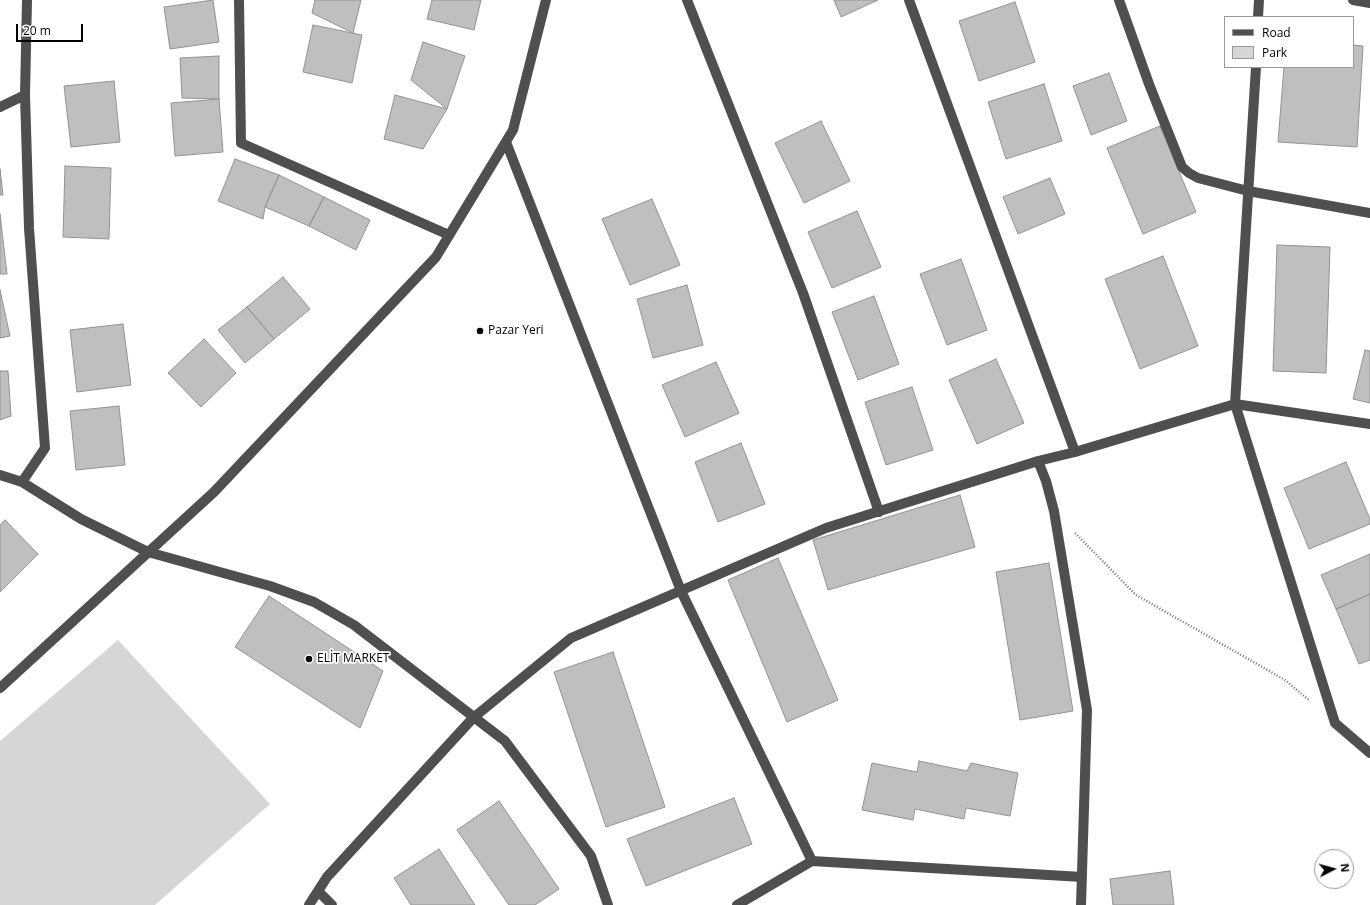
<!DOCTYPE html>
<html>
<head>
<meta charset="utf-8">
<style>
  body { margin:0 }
  #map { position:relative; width:1370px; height:905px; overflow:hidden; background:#fff; font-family:"Open Sans",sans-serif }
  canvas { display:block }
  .legend { position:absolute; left:1224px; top:16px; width:130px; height:52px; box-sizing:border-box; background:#fff; border:1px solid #999; margin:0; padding:5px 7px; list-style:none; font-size:12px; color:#000 }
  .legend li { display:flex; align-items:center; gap:8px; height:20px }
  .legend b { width:20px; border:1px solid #999 }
  .north { position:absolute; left:1314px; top:849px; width:40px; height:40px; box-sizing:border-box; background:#fff; border:1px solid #999; border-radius:50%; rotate:84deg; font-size:11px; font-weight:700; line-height:16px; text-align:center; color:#000 }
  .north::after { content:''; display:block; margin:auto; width:14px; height:18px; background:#000; clip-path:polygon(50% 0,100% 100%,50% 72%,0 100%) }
  .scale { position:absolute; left:16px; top:24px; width:67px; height:18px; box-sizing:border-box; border:2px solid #000; border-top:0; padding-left:5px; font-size:12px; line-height:14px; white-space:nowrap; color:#000; -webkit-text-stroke:3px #fff; paint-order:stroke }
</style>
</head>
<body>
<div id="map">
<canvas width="1370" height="905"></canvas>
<ul class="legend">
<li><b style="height:5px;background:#4f4f4f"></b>Road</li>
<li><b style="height:11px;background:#d6d6d6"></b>Park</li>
</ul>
<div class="north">N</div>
<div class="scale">20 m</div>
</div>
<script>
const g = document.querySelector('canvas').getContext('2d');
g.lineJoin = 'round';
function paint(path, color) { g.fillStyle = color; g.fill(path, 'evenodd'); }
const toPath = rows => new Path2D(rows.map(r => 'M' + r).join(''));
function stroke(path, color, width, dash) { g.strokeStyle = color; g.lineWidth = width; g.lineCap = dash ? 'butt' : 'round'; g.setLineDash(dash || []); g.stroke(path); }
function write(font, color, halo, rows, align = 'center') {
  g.font = font + ' "Open Sans",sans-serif'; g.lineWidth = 3.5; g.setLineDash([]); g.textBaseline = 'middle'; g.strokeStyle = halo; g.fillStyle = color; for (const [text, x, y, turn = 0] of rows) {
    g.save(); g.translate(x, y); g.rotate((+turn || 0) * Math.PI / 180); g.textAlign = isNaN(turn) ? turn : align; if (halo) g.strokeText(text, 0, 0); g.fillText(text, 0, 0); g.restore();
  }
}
paint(toPath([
  [118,640,270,804,155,905,0,905,0,741]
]), '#d6d6d6');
const building = toPath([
  [213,0,219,42,170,49,164,7,213,0],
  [315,0,361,0,353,33,312,13,315,0],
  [432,0,481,0,474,30,427,19,432,0],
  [834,0,878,0,841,17,834,0],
  [1015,2,1035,62,979,81,959,21,1015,2],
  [313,25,362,35,352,83,303,72,313,25],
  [423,42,465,56,447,109,411,80,423,42],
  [1353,45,1363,46,1357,147,1278,142,1284,67,1353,67,1353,45],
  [219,56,219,99,182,98,180,58,219,56],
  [1109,73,1127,121,1091,135,1073,86,1109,73],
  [114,81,120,142,71,147,64,86,114,81],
  [1044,84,1062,141,1006,159,988,102,1044,84],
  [395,95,447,109,423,149,384,139,395,95],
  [219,99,223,152,175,156,171,103,219,99],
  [821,121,850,181,804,203,775,143,821,121],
  [1160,126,1196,212,1143,234,1107,148,1160,126],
  [235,159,279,175,265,207,263,219,218,201,235,159],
  [65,166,111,168,109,239,63,237,65,166],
  [0,169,3,195,0,195,0,169],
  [279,175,324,197,309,226,265,207,279,175],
  [1050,178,1065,214,1018,234,1003,197,1050,178],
  [324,197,370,220,356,250,309,226,324,197],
  [652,199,680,265,630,285,602,219,652,199],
  [857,211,881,267,832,288,808,232,857,211],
  [0,214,7,274,0,274,0,214],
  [1277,245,1330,247,1326,373,1273,371,1277,245],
  [1163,256,1198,346,1140,369,1105,279,1163,256],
  [961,259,987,330,947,345,920,274,961,259],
  [283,277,310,309,274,339,247,307,283,277],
  [687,285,703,345,653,358,637,299,687,285],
  [0,290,10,336,0,338,0,290],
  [874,296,899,364,858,380,832,312,874,296],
  [247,307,274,339,245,363,218,330,247,307],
  [123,324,131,385,77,392,70,330,123,324],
  [204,339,236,373,201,407,168,373,204,339],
  [1365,350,1370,351,1370,403,1353,399,1365,350],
  [996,359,1024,423,977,444,949,380,996,359],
  [716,362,739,413,685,437,662,385,716,362],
  [0,371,8,371,11,416,0,420,0,371],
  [912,387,933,450,886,465,865,402,912,387],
  [119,406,125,465,76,470,70,411,119,406],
  [741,443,765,504,718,522,695,462,741,443],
  [1346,462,1370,519,1370,524,1309,549,1284,488,1346,462],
  [960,495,975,547,828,590,813,540,960,495],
  [5,520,38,554,0,592,0,525,5,520],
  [1370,554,1370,594,1336,609,1321,575,1370,554],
  [778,558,838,700,787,722,728,580,778,558],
  [1049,563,1073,711,1020,720,996,572,1049,563],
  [1370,594,1370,660,1359,664,1336,609,1370,594],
  [269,596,383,671,360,728,235,647,269,596],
  [613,652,665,807,606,827,554,672,613,652],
  [919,761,967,771,971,763,1018,773,1010,816,966,808,964,819,915,809,913,820,862,810,872,763,917,772,919,761],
  [734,798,752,844,646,886,627,839,734,798],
  [499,801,559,889,535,905,509,905,457,830,499,801],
  [439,849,475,905,411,905,394,878,439,849],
  [1170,871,1174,905,1113,905,1110,879,1170,871]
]);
paint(building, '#bfbfbf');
stroke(building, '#939393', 1);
stroke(toPath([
  [1075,533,1136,595,1285,680,1310,701]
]), '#717171', 2.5, [1, 2]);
stroke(toPath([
  [239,0,241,143,449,235],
  [687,0,803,293,879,512],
  [909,0,1075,452],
  [1119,0,1149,84,1182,167,1189,173,1198,178,1248,191,1370,213],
  [1353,0,1370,3],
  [1258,17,1259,0],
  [0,107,25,95],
  [506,142,681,591,812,861],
  [1370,424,1235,404,1335,723,1370,753],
  [1038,461,1046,481,1054,511,1087,710,1081,905],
  [0,475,22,482,81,519,148,552,270,586,314,602,354,625,505,741,591,856,608,905],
  [22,482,45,448,29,228,25,95,27,0],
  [0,688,214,492,436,257,513,130,546,0],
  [318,891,332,905],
  [309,905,327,877,473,718,571,638,826,528,1038,461,1075,452,1235,404,1256,67],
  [737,905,812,861,1082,877]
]), '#4f4f4f', 10);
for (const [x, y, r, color] of [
  [480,331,4,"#000"],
  [309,659,4,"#000"]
]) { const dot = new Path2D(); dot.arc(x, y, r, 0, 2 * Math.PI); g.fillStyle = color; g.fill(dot); stroke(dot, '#fff', 1.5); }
write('12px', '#000', '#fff', [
  ["Pazar Yeri",488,331],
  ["ELİT MARKET",317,659]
], 'left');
</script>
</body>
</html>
